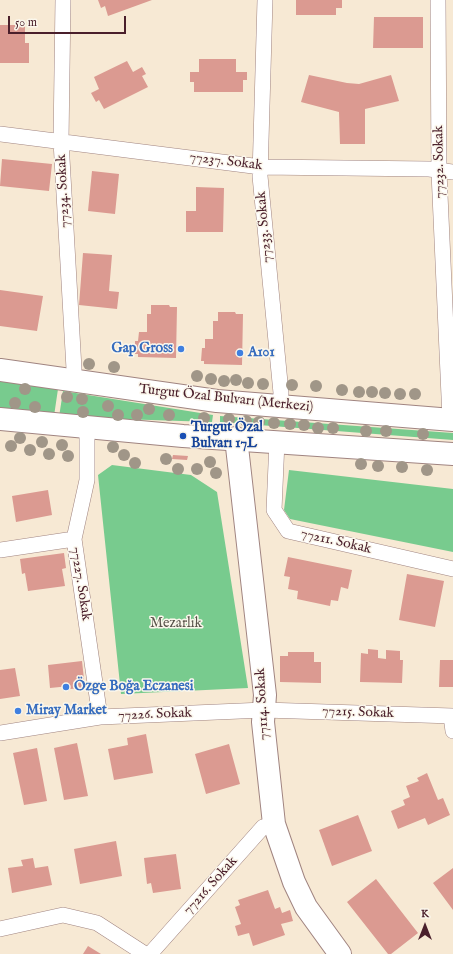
<!DOCTYPE html>
<html>
<head>
<meta charset="utf-8">
<style>
  body { margin:0 }
  #map { position:relative; width:453px; height:954px; overflow:hidden; background:#f7e9d4; font-family:"IM FELL English",serif }
  canvas { display:block }
  .north { position:absolute; left:405px; top:906px; width:40px; height:40px; -webkit-text-stroke:3px #fbf7ec; paint-order:stroke; rotate:0deg; font-size:11px; font-weight:700; line-height:16px; text-align:center; color:#4a1f2b }
  .north::after { content:''; display:block; margin:auto; width:14px; height:18px; background:#4a1f2b; clip-path:polygon(50% 0,100% 100%,50% 72%,0 100%) }
  .scale { position:absolute; left:8px; top:16px; width:118px; height:18px; box-sizing:border-box; border:2px solid #4a1f2b; border-top:0; padding-left:5px; font-size:12px; line-height:14px; white-space:nowrap; color:#4a1f2b; -webkit-text-stroke:3px #fbf7ec; paint-order:stroke }
</style>
</head>
<body>
<div id="map">
<canvas width="453" height="954"></canvas>
<div class="north">K</div>
<div class="scale">50 m</div>
</div>
<script>
const g = document.querySelector('canvas').getContext('2d');
g.lineJoin = 'round';
function paint(path, color) { g.fillStyle = color; g.fill(path, 'evenodd'); }
const toPath = rows => new Path2D(rows.map(r => 'M' + r).join(''));
function stroke(path, color, width, dash) { g.strokeStyle = color; g.lineWidth = width; g.lineCap = dash ? 'butt' : 'round'; g.setLineDash(dash || []); g.stroke(path); }
function write(font, color, halo, rows, align = 'center') {
  g.font = font + ' "IM FELL English",serif'; g.lineWidth = 3; g.setLineDash([]); g.textBaseline = 'middle'; g.strokeStyle = halo; g.fillStyle = color; for (const [text, x, y, turn = 0] of rows) {
    g.save(); g.translate(x, y); g.rotate((+turn || 0) * Math.PI / 180); g.textAlign = isNaN(turn) ? turn : align; if (halo) g.strokeText(text, 0, 0); g.fillText(text, 0, 0); g.restore();
  }
}
paint(toPath([
  [0,380,58,389,54,416,0,411],
  [63,391,213,415,212,422,59,417],
  [220,416,453,433,453,440,220,422],
  [112,465,191,475,217,492,248,688,121,694,98,475],
  [289,470,453,489,453,552,290,519,284,510]
]), '#78cb8e');
paint(toPath([
  [98,0,152,0,108,16,105,6,101,8],
  [296,0,342,0,342,8,336,8,336,15,296,15],
  [374,17,423,17,423,48,373,48],
  [0,25,25,25,25,43,29,43,29,63,0,63],
  [199,59,236,59,236,72,247,72,247,80,243,80,243,92,194,92,194,82,190,82,190,72,199,72],
  [127,61,133,72,142,67,146,74,142,76,148,87,104,109,99,100,96,102,91,93,99,89,94,77],
  [309,75,347,83,359,84,391,75,399,101,365,109,365,144,340,144,339,112,301,102],
  [2,159,52,164,49,191,0,186],
  [92,171,119,174,115,214,88,211],
  [196,187,224,188,223,232,186,232,186,211,196,211],
  [83,253,112,255,109,291,119,292,117,309,79,305],
  [0,290,43,296,37,331,0,326],
  [151,305,169,305,170,307,177,307,176,358,138,357,138,354,135,354,135,341,138,341,139,332,147,332,147,314,151,314],
  [218,312,235,312,236,314,243,314,242,365,204,364,204,361,201,361,202,348,205,348,205,339,213,339,213,321,218,321],
  [173,455,188,456,187,460,172,459],
  [48,490,52,515,16,522,12,496],
  [64,553,66,568,62,569,65,586,28,591,25,573,22,574,20,559],
  [288,557,352,570,348,589,341,587,338,601,331,600,330,606,297,599,298,591,288,589,290,577,284,576],
  [407,574,444,581,435,627,399,620],
  [368,649,378,650,378,658,386,659,386,650,400,651,400,660,403,660,402,683,360,682,361,653,368,654],
  [288,652,314,652,314,662,321,662,321,683,280,682,280,656,288,656],
  [440,660,453,660,453,687,439,687],
  [82,661,85,688,70,689,70,686,50,688,48,665],
  [15,668,20,696,0,699,0,670],
  [146,734,153,773,114,780,108,749,128,745,127,738],
  [77,743,88,796,64,800,54,748],
  [229,744,240,784,206,794,195,754],
  [37,748,47,801,24,805,13,753],
  [427,773,438,800,443,798,450,815,428,825,425,818,398,829,391,811,405,805,403,800,410,797,406,786,419,781,417,778],
  [358,815,372,851,332,866,319,830],
  [116,841,122,876,80,884,74,849],
  [176,854,181,889,153,893,151,883,147,884,144,858],
  [33,858,35,868,48,866,52,885,12,893,8,868,23,866,21,860],
  [453,868,453,910,433,883],
  [376,879,418,933,391,954,388,954,347,902],
  [268,890,275,909,280,907,282,913,290,910,293,921,281,924,285,935,253,946,249,933,238,936,235,926,241,924,235,907,240,905,238,900],
  [88,946,101,954,83,954]
]), '#db9a91');
const street = toPath([
  [63,0,61,141,74,369,73,381],
  [265,0,260,176,281,393,280,406],
  [438,0,439,172,450,419],
  [0,134,261,167,429,169,453,172],
  [87,428,87,480,74,539,100,717],
  [277,441,274,510,288,531,453,569],
  [0,550,74,539],
  [451,716,453,731],
  [0,733,100,717,264,710,453,716],
  [0,929,63,915,97,923,145,954],
  [150,954,263,827,274,824]
]);
const secondary = toPath([
  [236,438,265,695,263,722,274,824,294,882,306,907,340,954]
]);
const primary = toPath([
  [0,370,217,401,453,420],
  [0,419,183,436,453,454]
]);
stroke(street, '#a08480', 16);
stroke(secondary, '#a08480', 24);
stroke(primary, '#a08480', 24);
stroke(street, '#fff', 15);
stroke(secondary, '#fff', 22);
stroke(primary, '#fff', 22);
g.fillStyle = '#a09688';
for (const [x, y] of [
  [89,364],
  [114,367],
  [197,376],
  [211,379],
  [236,380],
  [224,381],
  [248,383],
  [263,384],
  [292,385],
  [316,386],
  [25,389],
  [342,390],
  [359,392],
  [372,392],
  [385,393],
  [400,394],
  [415,394],
  [67,397],
  [82,399],
  [15,403],
  [108,406],
  [35,407],
  [149,409],
  [83,412],
  [118,415],
  [137,415],
  [169,415],
  [204,418],
  [229,419],
  [246,421],
  [259,422],
  [274,423],
  [290,424],
  [304,425],
  [318,428],
  [333,428],
  [366,431],
  [386,431],
  [423,434],
  [20,438],
  [42,442],
  [62,445],
  [11,446],
  [113,447],
  [30,450],
  [49,454],
  [124,455],
  [68,456],
  [166,459],
  [210,462],
  [135,463],
  [361,464],
  [378,466],
  [402,467],
  [178,469],
  [197,469],
  [427,470],
  [216,473]
]) { g.beginPath(); g.arc(x, y, 6, 0, 2 * Math.PI); g.fill(); }
for (const [x, y, r, color] of [
  [181,349,4,"#3f7fe0"],
  [240,353,4,"#3f7fe0"],
  [183,436,4,"#1a4fb4"],
  [66,687,4,"#3f7fe0"],
  [18,711,4,"#3f7fe0"]
]) { const dot = new Path2D(); dot.arc(x, y, r, 0, 2 * Math.PI); g.fillStyle = color; g.fill(dot); stroke(dot, '#fbf7ec', 1.5); }
write('14px', '#4a1f2b', '#fbf7ec', [
  ["77237. Sokak",226,162,7],
  ["77232. Sokak",440,162,-91],
  ["77234. Sokak",64,191,-93],
  ["77233. Sokak",265,227,-95],
  ["Turgut Özal Bulvarı (Merkezi)",226,399,6],
  ["77211. Sokak",336,542,13],
  ["77227. Sokak",80,584,81],
  ["77114. Sokak",263,704,-93],
  ["77215. Sokak",358,713,2],
  ["77226. Sokak",155,715,-2],
  ["77216. Sokak",211,886,-48]
]);
write('bold 14px', '#366cbe', '#fbf7ec', [
  ["Gap Gross",173,349,"right"],
  ["A101",248,353],
  ["Özge Boğa Eczanesi",74,687],
  ["Miray Market",26,711]
], 'left');
write('bold 14px', '#164399', '#fbf7ec', [
  ["Turgut Özal",191,428],
  ["Bulvarı 17L",191,444]
], 'left');
write('14px', '#585349', '#fbf7ec', [
  ["Mezarlık",176,624]
]);
</script>
</body>
</html>
